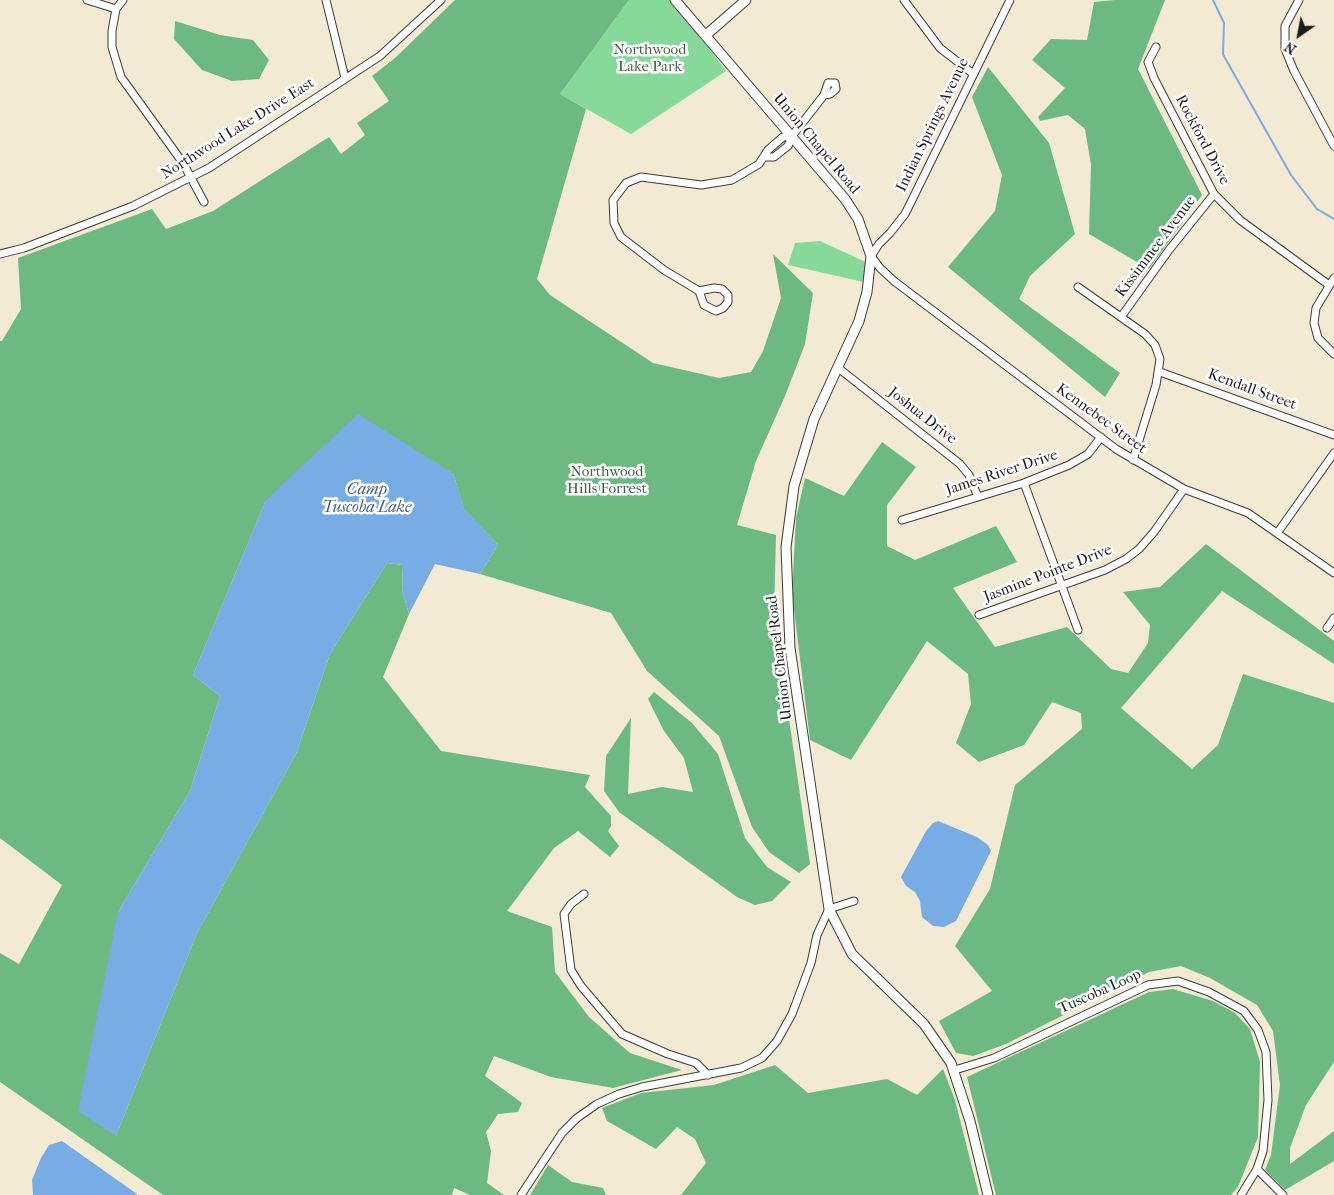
<!DOCTYPE html>
<html>
<head>
<meta charset="utf-8">
<style>
  body { margin:0 }
  #map { position:relative; width:1334px; height:1195px; overflow:hidden; background:#f2ead3; font-family:"IM FELL French Canon",serif }
  canvas { display:block }
  .north { position:absolute; left:1274px; top:10px; width:50px; height:50px; -webkit-text-stroke:4px #fff; paint-order:stroke; rotate:213deg; font-size:14px; font-weight:700; line-height:20px; text-align:center; color:#1c1c1c }
  .north::after { content:''; display:block; margin:auto; width:18px; height:22px; background:#1c1c1c; clip-path:polygon(50% 0,100% 100%,50% 72%,0 100%) }
</style>
</head>
<body>
<div id="map">
<canvas width="1334" height="1195"></canvas>
<div class="north">N</div>
</div>
<script>
const g = document.querySelector('canvas').getContext('2d');
g.lineJoin = 'round';
function paint(path, color) { g.fillStyle = color; g.fill(path, 'evenodd'); }
const toPath = rows => new Path2D(rows.map(r => 'M' + r).join(''));
function stroke(path, color, width, dash) { g.strokeStyle = color; g.lineWidth = width; g.lineCap = dash ? 'butt' : 'round'; g.setLineDash(dash || []); g.stroke(path); }
function write(font, color, halo, rows, align = 'center') {
  g.font = font + ' "IM FELL French Canon",serif'; g.lineWidth = 5; g.setLineDash([]); g.textBaseline = 'middle'; g.strokeStyle = halo; g.fillStyle = color; for (const [text, x, y, turn = 0] of rows) {
    g.save(); g.translate(x, y); g.rotate((+turn || 0) * Math.PI / 180); g.textAlign = isNaN(turn) ? turn : align; if (halo) g.strokeText(text, 0, 0); g.fillText(text, 0, 0); g.restore();
  }
}
paint(toPath([
  [629,0,674,0,726,71,631,134,560,94],
  [820,241,870,264,868,283,788,265,795,243]
]), '#87d99a');
paint(toPath([
  [455,0,629,0,560,94,586,109,537,279,550,295,653,363,719,378,751,372,763,351,781,298,773,254,813,293,805,344,785,396,756,461,737,525,776,535,774,615,810,864,799,873,769,852,752,827,719,736,647,671,611,613,480,574,498,545,464,509,453,473,266,500,193,675,220,696,190,791,118,912,116,1136,197,933,296,754,330,654,387,563,403,565,402,590,409,614,383,677,441,751,590,775,585,787,611,816,611,826,608,831,619,846,610,857,578,831,554,848,507,911,552,927,555,972,589,1017,630,1053,682,1070,613,1088,551,1077,494,1056,485,1076,522,1103,518,1112,498,1114,486,1132,491,1151,487,1183,504,1195,470,1195,454,1188,452,1195,163,1195,0,1082,0,953,19,964,62,885,0,838,0,341,2,341,21,309,18,258,152,209,166,229,213,211,329,137,341,154,365,135,357,123,389,101,372,76,395,58],
  [1115,0,1165,0,1138,69,1202,195,1149,269,1089,234,1091,165,1085,129,1068,115,1040,121,1038,117,1065,88,1032,60,1051,39,1087,40,1094,2],
  [175,21,220,35,253,40,269,60,259,79,232,81,202,70,174,39],
  [988,67,1049,143,1075,234,1030,276,1019,299,1120,373,1105,397,948,267,995,211,1002,175,972,97],
  [882,442,916,467,887,505,887,546,915,560,996,526,1017,562,953,588,995,647,1067,627,1111,669,1128,673,1148,643,1150,625,1123,592,1160,587,1206,544,1334,641,1334,664,1222,591,1121,708,1192,769,1218,745,1243,674,1334,703,1334,1062,1306,1105,1290,1148,1290,1164,1334,1131,1334,1161,1285,1190,1265,1170,1271,1155,1280,1085,1273,1031,1257,1005,1210,978,1181,966,1149,972,1006,1044,973,1056,956,1053,939,1021,992,991,955,946,990,889,1015,785,1082,729,1081,713,1052,702,1024,745,979,762,956,743,971,704,968,674,927,641,851,760,810,740,792,593,796,518,805,478,844,496],
  [654,692,692,723,718,754,745,838,767,867,791,882,772,901,755,905,737,897,619,812,604,791,606,756,631,718,628,794,662,787,693,792,684,758,664,731,648,699],
  [1173,989,1213,1001,1235,1013,1250,1029,1260,1062,1258,1137,1238,1187,1231,1195,996,1195,967,1077,1149,992],
  [775,1065,808,1093,887,1079,917,1095,943,1069,955,1100,979,1195,681,1195,706,1163,695,1139,677,1127,656,1149,607,1121,602,1108,641,1093,714,1085],
  [548,1165,572,1182,603,1188,606,1195,530,1195]
]), '#6db982');
paint(toPath([
  [358,414,453,473,464,508,498,545,480,574,435,564,409,614,402,590,403,565,387,563,330,654,296,754,197,933,116,1136,78,1111,118,912,190,791,220,696,193,675,266,500],
  [938,821,977,837,988,845,991,851,956,921,944,927,933,926,922,917,920,901,915,892,906,886,901,877,926,831,933,823],
  [62,1141,137,1194,137,1195,33,1195,32,1180,41,1158,49,1145]
]), '#78ace5');
stroke(toPath([
  [1213,0,1224,23,1223,54,1225,58,1291,175,1317,209,1334,219]
]), '#78ace5', 2);
const minor = toPath([
  [87,0,116,9],
  [123,0,116,9,112,31,112,47,121,77,183,163,204,202],
  [326,0,345,78],
  [904,0,940,48,972,73],
  [1010,0,912,200,905,214,890,233,879,244,871,256,880,268,894,281,1116,449,1184,489,1248,513,1334,573],
  [1299,0,1285,26,1285,49,1294,71,1334,146],
  [1156,47,1148,62,1154,78,1214,194,1240,220,1329,285],
  [828,83,835,83,836,89,830,94,824,95,828,83],
  [792,136,824,95],
  [0,254,24,248,133,206,209,168,380,56,441,0],
  [1334,278,1316,308,1314,323,1318,338,1334,354],
  [1078,287,1145,334,1155,345,1160,359,1156,385,1133,460],
  [714,288,722,289,728,295,728,302,723,308,716,311,704,305,699,291,714,288],
  [699,291,664,270,621,237,614,223,613,200,626,183,641,177,701,185,732,180,759,164,768,150,783,137,792,136,788,146,774,157,765,157],
  [1121,317,1169,250,1214,194],
  [837,367,960,464,969,475,978,497],
  [1160,372,1334,435],
  [1024,483,1078,630],
  [902,520,1024,483,1069,465,1088,454,1101,437],
  [1278,532,1334,453],
  [979,615,1105,570,1126,559,1139,549,1154,532,1184,489],
  [1327,628,1334,618],
  [584,894,571,904,564,914,571,970,581,986,622,1034,668,1054,696,1063,708,1075],
  [955,1070,994,1058,1148,985,1178,981,1209,992,1244,1011,1258,1030,1266,1052,1268,1100,1263,1151,1257,1169,1241,1195],
  [1257,1169,1283,1195],
  [521,1195,562,1133,577,1118,597,1104,619,1094,642,1087,741,1068,762,1058,777,1041,792,1014,811,963,817,935,829,909,854,901]
]);
const tertiary = toPath([
  [675,0,845,199,858,219,871,256,867,292,859,321,814,419,794,486,786,547,790,648,829,909,852,954,924,1024,951,1063,970,1121,988,1195],
  [706,35,746,0]
]);
stroke(minor, '#3c3b37', 9);
stroke(tertiary, '#3c3b37', 11);
stroke(minor, '#fff', 7);
stroke(tertiary, '#fff', 9);
write('15px', '#415e48', '#fff', [
  ["Northwood",650,50],
  ["Lake Park",650,67],
  ["Northwood",607,472],
  ["Hills Forrest",607,489]
]);
write('15px', '#1c1c1c', '#fff', [
  ["Indian Springs Avenue",933,125,-64],
  ["Northwood Lake Drive East",238,129,-32],
  ["Rockford Drive",1202,140,62],
  ["Union Chapel Road",816,144,50],
  ["Kissimmee Avenue",1156,247,-53],
  ["Kendall Street",1252,390,20],
  ["Joshua Drive",922,416,38],
  ["Kennebec Street",1101,419,36],
  ["James River Drive",1002,473,-18],
  ["Jasmine Pointe Drive",1048,574,-21],
  ["Union Chapel Road",780,658,-97],
  ["Tuscoba Loop",1100,992,-24]
]);
write('italic 16px', '#455d76', '#fff', [
  ["Camp",367,490],
  ["Tuscoba Lake",367,508]
]);
</script>
</body>
</html>
